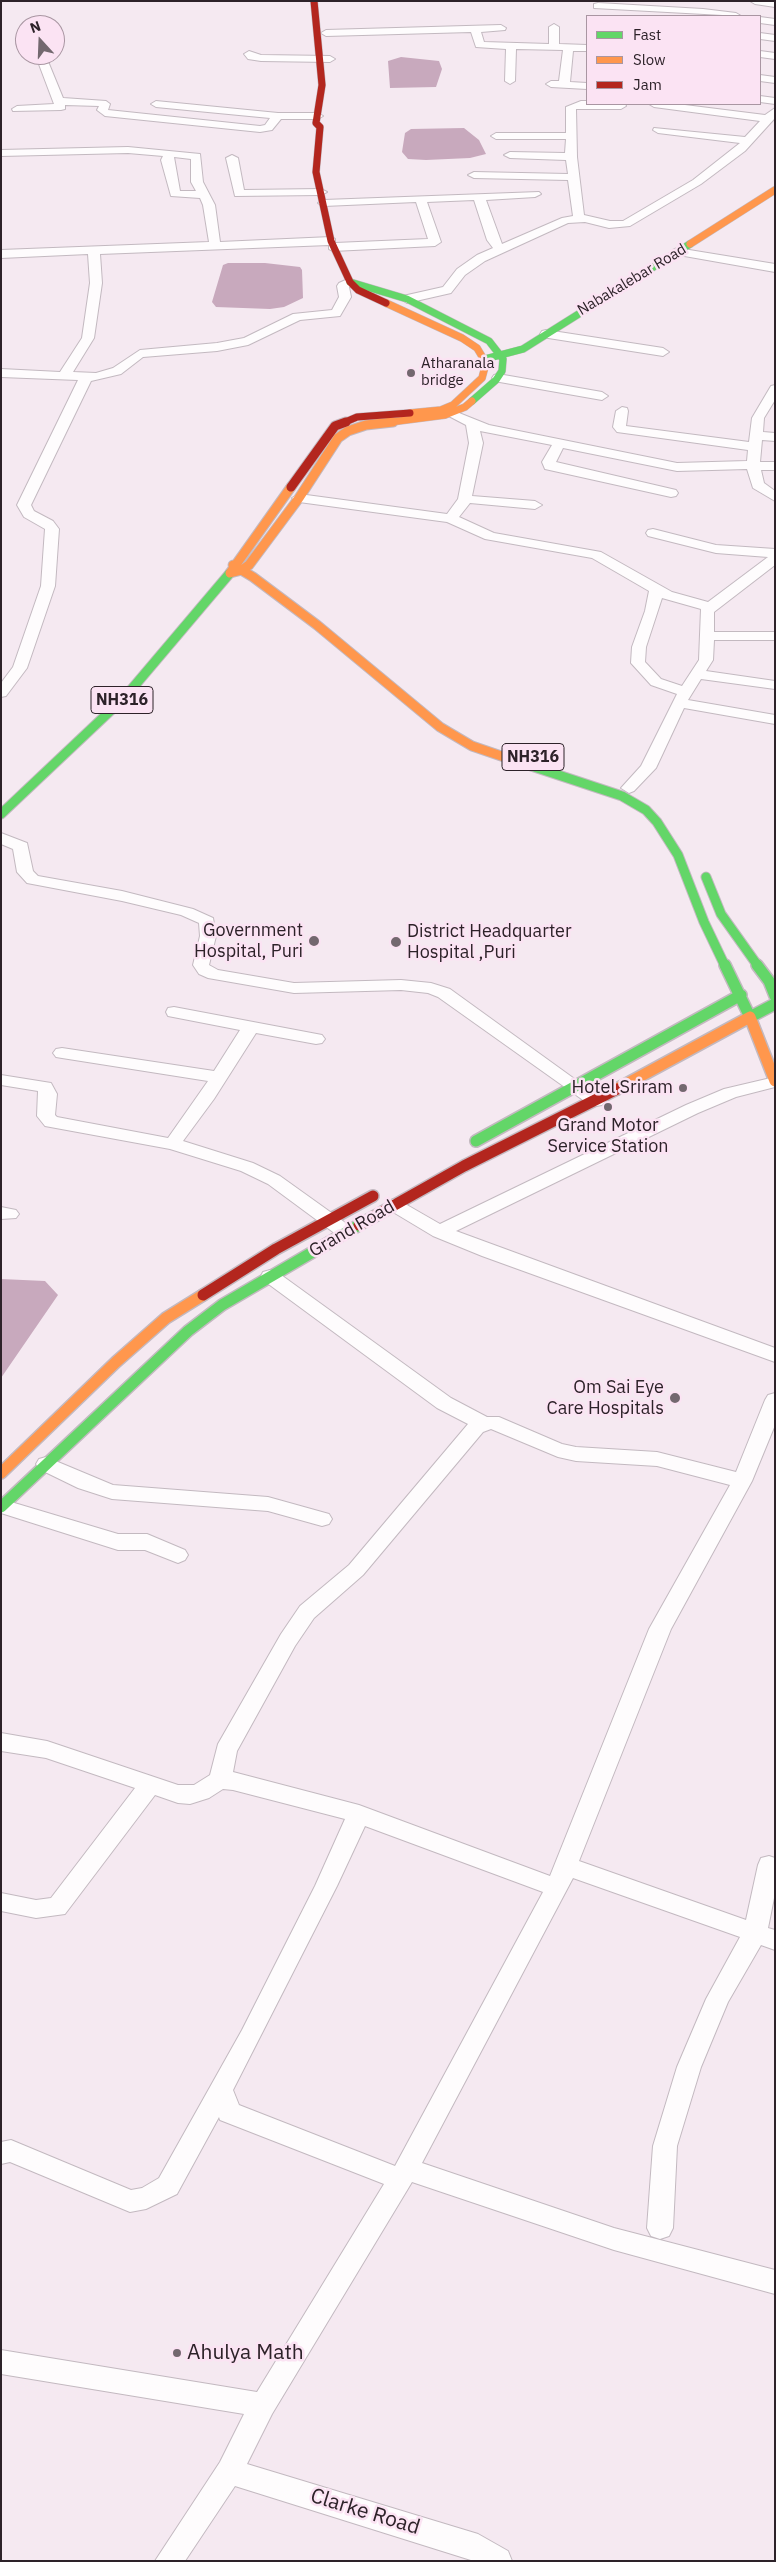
<!DOCTYPE html>
<html>
<head>
<meta charset="utf-8">
<style>
  body { margin:0 }
  #map { position:relative; width:776px; height:2562px; overflow:hidden; background:#f5e9f1; font-family:"IBM Plex Sans",sans-serif }
  canvas { display:block }
  .frame { position:absolute; inset:0; border:2px solid #2d2229; pointer-events:none }
  .legend { position:absolute; left:586px; top:15px; width:175px; height:90px; box-sizing:border-box; background:#fbe3f3; border:1px solid #a996a2; margin:0; padding:6px 9px; list-style:none; font-size:15px; color:#2d2229 }
  .legend li { display:flex; align-items:center; gap:10px; height:25px }
  .legend b { width:25px; border:1px solid #a996a2 }
  .north { position:absolute; left:15px; top:15px; width:50px; height:50px; box-sizing:border-box; background:#fbe3f3; border:1px solid #a996a2; border-radius:50%; rotate:340deg; font-size:14px; font-weight:700; line-height:20px; text-align:center; color:#2d2229 }
  .north::after { content:''; display:block; margin:auto; width:18px; height:22px; background:#73686f; clip-path:polygon(50% 0,100% 100%,50% 72%,0 100%) }
</style>
</head>
<body>
<div id="map">
<canvas width="776" height="2562"></canvas>
<div class="frame"></div>
<ul class="legend">
<li><b style="height:6px;background:#63d668"></b>Fast</li>
<li><b style="height:6px;background:#ff974d"></b>Slow</li>
<li><b style="height:6px;background:#b3261e"></b>Jam</li>
</ul>
<div class="north">N</div>
</div>
<script>
const g = document.querySelector('canvas').getContext('2d');
g.lineJoin = 'round';
function paint(path, color) { g.fillStyle = color; g.fill(path, 'evenodd'); }
const toPath = rows => new Path2D(rows.map(r => 'M' + r).join(''));
function stroke(path, color, width, dash) { g.strokeStyle = color; g.lineWidth = width; g.lineCap = dash ? 'butt' : 'round'; g.setLineDash(dash || []); g.stroke(path); }
function write(font, color, halo, rows, align = 'center') {
  g.font = font + ' "IBM Plex Sans",sans-serif'; g.lineWidth = 5; g.setLineDash([]); g.textBaseline = 'middle'; g.strokeStyle = halo; g.fillStyle = color; for (const [text, x, y, turn = 0] of rows) {
    g.save(); g.translate(x, y); g.rotate((+turn || 0) * Math.PI / 180); g.textAlign = isNaN(turn) ? turn : align; if (halo) g.strokeText(text, 0, 0); g.fillText(text, 0, 0); g.restore();
  }
}
paint(toPath([
  [401,57,439,61,442,69,436,87,390,88,388,61],
  [464,128,479,140,486,154,470,158,426,160,408,159,402,152,405,133,411,129],
  [228,263,265,263,300,267,302,270,303,298,284,307,270,309,216,307,212,302,223,265],
  [1,1279,45,1281,58,1295,1,1378]
]), '#c8a9bd');
const street = toPath([
  [750,1,775,1,775,7,755,4,750,1],
  [598,3,703,9,736,13,741,16,594,8,594,4,598,3],
  [760,17,775,19,775,25,760,23,760,17],
  [554,24,559,27,559,44,587,45,587,51,573,51,570,82,587,83,587,89,551,87,546,84,551,81,559,81,563,50,516,49,515,81,510,84,505,81,506,49,476,47,471,32,326,36,321,33,326,30,501,25,506,28,505,30,481,32,484,42,549,44,549,27,554,24],
  [760,33,775,35,775,41,760,39,760,33],
  [249,51,261,55,330,56,335,59,330,62,261,61,248,59,244,54,249,51],
  [760,51,775,53,775,59,760,57,760,51],
  [42,56,47,59,63,98,106,101,110,104,108,110,260,126,265,125,270,118,156,107,151,104,156,101,278,113,318,113,323,116,318,119,281,119,272,130,260,132,105,116,97,110,99,106,65,105,65,109,61,110,13,111,12,109,17,106,54,104,37,59,42,56],
  [760,75,775,77,775,83,760,81,760,75],
  [760,96,775,98,775,104,760,102,760,96],
  [581,101,587,101,587,104,625,104,626,106,621,109,576,109,577,157,584,215,610,221,623,221,693,180,740,143,658,133,653,130,654,128,745,137,760,121,654,107,649,104,677,104,765,115,775,108,775,118,745,151,701,184,630,226,609,228,585,222,568,223,485,261,465,275,451,293,407,303,401,299,403,296,443,287,457,269,477,255,493,248,487,240,474,200,427,202,441,242,435,246,333,251,329,249,329,245,100,254,102,283,94,338,73,372,96,373,113,368,140,350,217,343,244,338,293,314,332,310,339,297,337,286,339,283,350,278,356,282,349,287,351,297,340,316,300,320,248,345,217,351,143,357,121,374,91,381,31,505,34,511,53,521,59,529,55,586,27,668,6,696,1,697,1,683,13,667,41,586,45,529,24,517,17,505,78,380,1,377,1,369,60,372,82,338,90,283,88,254,1,258,1,250,209,242,203,205,200,198,171,196,161,160,163,156,128,153,1,156,1,150,128,147,200,154,203,182,215,205,220,242,331,237,335,239,335,243,428,239,416,202,324,206,318,203,324,200,539,192,541,194,535,197,486,200,502,244,562,218,573,216,568,180,474,178,468,175,474,172,568,174,566,160,510,158,504,155,510,152,565,153,566,139,496,139,491,136,496,133,566,133,566,107,581,101],
  [174,157,191,159,191,182,196,191,180,191,174,157],
  [232,155,238,158,244,190,321,189,327,192,321,195,235,196,226,158,232,155],
  [677,248,775,264,775,272,673,254,673,250,677,248],
  [546,330,663,348,669,352,663,356,542,337,540,334,542,331,546,330],
  [498,374,602,392,608,396,602,400,494,381,492,378,494,375,498,374],
  [775,385,775,400,764,418,763,432,775,433,775,441,762,440,760,462,775,462,775,470,761,470,764,483,775,491,775,501,753,488,747,469,677,471,563,448,556,462,676,490,678,493,676,496,671,497,545,469,542,462,552,445,480,431,483,443,472,496,535,501,542,505,535,509,470,503,459,517,494,533,601,552,672,592,708,602,768,557,716,553,648,536,646,533,648,530,653,529,716,545,775,549,775,565,714,612,714,632,775,632,775,640,714,640,713,660,706,671,775,681,775,689,701,679,688,700,775,715,775,724,684,708,656,768,634,791,629,793,621,788,641,766,677,694,651,685,631,663,632,647,645,611,649,591,592,558,485,539,447,522,299,502,292,498,299,494,447,514,458,499,469,443,466,425,443,413,449,409,489,425,677,463,747,461,748,450,617,432,613,427,616,411,622,407,627,408,628,411,626,426,749,442,752,418,771,386,775,385],
  [662,598,701,609,699,660,682,686,661,679,645,662,646,647,662,598],
  [1,833,27,843,33,871,38,876,122,891,193,909,213,918,216,936,209,965,218,970,294,983,401,980,431,983,450,989,605,1101,602,1105,596,1106,590,1105,438,997,428,993,401,990,294,993,208,978,199,974,193,965,200,936,199,923,181,915,122,901,27,883,17,872,13,849,1,844,1,833],
  [174,1007,322,1035,325,1039,322,1043,316,1044,256,1033,214,1099,183,1141,253,1163,280,1176,347,1224,349,1228,347,1232,333,1232,268,1184,241,1171,170,1149,45,1126,37,1116,38,1091,1,1085,1,1075,51,1083,57,1094,55,1115,57,1117,168,1138,208,1081,62,1058,56,1057,53,1053,56,1049,62,1048,214,1071,240,1030,168,1016,166,1012,168,1008,174,1007],
  [775,1077,775,1087,736,1097,698,1113,456,1231,775,1348,775,1362,482,1256,433,1236,388,1209,385,1205,388,1201,394,1199,400,1201,440,1224,686,1105,724,1089,775,1077],
  [1,1207,16,1210,19,1214,16,1218,1,1219,1,1207],
  [270,1270,277,1272,451,1398,487,1417,499,1417,562,1444,576,1447,657,1452,736,1472,765,1400,768,1395,775,1393,775,1425,752,1481,671,1629,579,1861,746,1920,758,1865,761,1858,769,1856,775,1858,775,1893,768,1928,775,1930,775,1950,761,1945,728,2002,701,2067,677,2146,673,2228,669,2236,660,2239,651,2236,647,2228,653,2146,677,2067,706,1999,740,1937,573,1878,422,2163,614,2228,775,2270,775,2294,614,2250,412,2182,272,2414,247,2464,478,2534,508,2551,512,2561,474,2561,235,2486,185,2561,155,2561,220,2462,244,2414,1,2374,1,2350,257,2392,384,2184,220,2120,219,2117,177,2194,146,2209,130,2212,10,2162,1,2164,1,2142,11,2140,131,2190,142,2188,159,2178,242,2030,315,1886,345,1819,233,1790,223,1789,209,1798,190,1804,178,1803,155,1795,65,1914,36,1918,1,1911,1,1893,36,1900,51,1898,135,1788,46,1758,1,1751,1,1733,47,1741,178,1785,194,1785,210,1775,218,1744,281,1634,300,1606,349,1565,468,1424,437,1408,263,1280,261,1276,263,1272,270,1270],
  [491,1429,558,1457,576,1461,657,1466,730,1485,649,1629,550,1876,359,1805,233,1772,237,1751,295,1646,314,1618,363,1575,483,1432,491,1429],
  [365,1826,543,1892,395,2166,239,2105,233,2090,337,1886,365,1826],
  [46,1457,113,1485,268,1497,329,1514,332,1519,329,1524,322,1526,268,1511,112,1499,78,1488,39,1469,36,1464,39,1459,46,1457],
  [1,1499,118,1534,147,1534,185,1550,188,1555,185,1560,178,1563,145,1550,118,1550,1,1513,1,1499]
]);
const fastFar2 = toPath([
  [350,282,407,299,489,341,503,359,502,371,496,380,472,401],
  [485,359,523,349,690,244]
]);
const fastFar1 = toPath([
  [510,759,622,796,646,810,657,822,678,855,704,922,725,966],
  [1,814,125,697,230,573],
  [706,877,721,914,758,966]
]);
const fast = toPath([
  [725,965,750,1017,775,1004],
  [757,965,769,981,775,996],
  [476,1141,741,995],
  [1,1507,188,1331,222,1305,359,1225]
]);
const slowFar2 = toPath([
  [690,244,775,190],
  [386,303,462,338,477,348,486,363,482,378,453,405,441,410,410,413],
  [383,423,445,415,465,407,472,401]
]);
const slowFar1 = toPath([
  [291,487,230,573,242,570,249,565,299,498,338,438,348,431,366,425,393,422],
  [233,565,253,577,317,625,440,727,472,746,510,759]
]);
const slow = toPath([
  [750,1017,775,1081],
  [617,1089,750,1017],
  [1,1473,116,1362,166,1318,203,1295]
]);
const jamFar2 = toPath([
  [314,1,322,85,316,123,320,127,316,172,331,241,350,282,358,290,386,303],
  [343,423,357,417,410,413]
]);
const jamFar1 = toPath([
  [291,487,335,426,346,422]
]);
const jam = toPath([
  [359,1225,464,1166,617,1089],
  [203,1295,276,1249,373,1196]
]);
stroke(street, '#c3b9c0', 2);
stroke(fastFar2, '#c3b9c0', 8);
stroke(fastFar1, '#c3b9c0', 11);
stroke(fast, '#c3b9c0', 14);
stroke(slowFar2, '#c3b9c0', 8);
stroke(slowFar1, '#c3b9c0', 11);
stroke(slow, '#c3b9c0', 14);
stroke(jamFar2, '#c3b9c0', 8);
stroke(jamFar1, '#c3b9c0', 11);
stroke(jam, '#c3b9c0', 14);
paint(street, '#fefcfd');
stroke(fastFar2, '#63d668', 7);
stroke(fastFar1, '#63d668', 9);
stroke(fast, '#63d668', 11);
stroke(slowFar2, '#ff974d', 7);
stroke(slowFar1, '#ff974d', 9);
stroke(slow, '#ff974d', 11);
stroke(jamFar2, '#b3261e', 7);
stroke(jamFar1, '#b3261e', 9);
stroke(jam, '#b3261e', 11);
for (const [x, y, r, color] of [
  [411,373,5,"#73686f"],
  [314,941,6,"#73686f"],
  [396,942,6,"#73686f"],
  [683,1088,5,"#73686f"],
  [608,1107,5,"#73686f"],
  [675,1398,6,"#73686f"],
  [177,2353,5,"#73686f"]
]) { const dot = new Path2D(); dot.arc(x, y, r, 0, 2 * Math.PI); g.fillStyle = color; g.fill(dot); stroke(dot, '#fbe3f3', 2); }
write('15px', '#2d2229', '#fbe3f3', [
  ["Nabakalebar Road",632,280,-31]
]);
write('15px', '#2d2229', '#fbe3f3', [
  ["Atharanala",421,364],
  ["bridge",421,381]
], 'left');
for (const [x, y, w] of [
  [122,700,62],
  [533,757,62]
]) { const box = new Path2D(); box.roundRect(x - w / 2, y - 13.5, w, 27, 4); g.fillStyle = '#fbe3f3'; g.fill(box); stroke(box, '#2d2229', 1); }
write('bold 16px', '#2d2229', null, [
  ["NH316",122,700],
  ["NH316",533,757]
]);
write('18px', '#2d2229', '#fbe3f3', [
  ["Government",303,931],
  ["Hospital, Puri",303,952],
  ["District Headquarter",407,932,"left"],
  ["Hospital ,Puri",407,953,"left"],
  ["Hotel Sriram",673,1088],
  ["Grand Motor",608,1126,"center"],
  ["Service Station",608,1147,"center"],
  ["Om Sai Eye",664,1388],
  ["Care Hospitals",664,1409]
], 'right');
write('18px', '#2d2229', '#fbe3f3', [
  ["Grand Road",352,1229,-30]
]);
write('21px', '#2d2229', '#fbe3f3', [
  ["Ahulya Math",187,2353]
], 'left');
write('21px', '#2d2229', '#fbe3f3', [
  ["Clarke Road",365,2512,17]
]);
</script>
</body>
</html>
